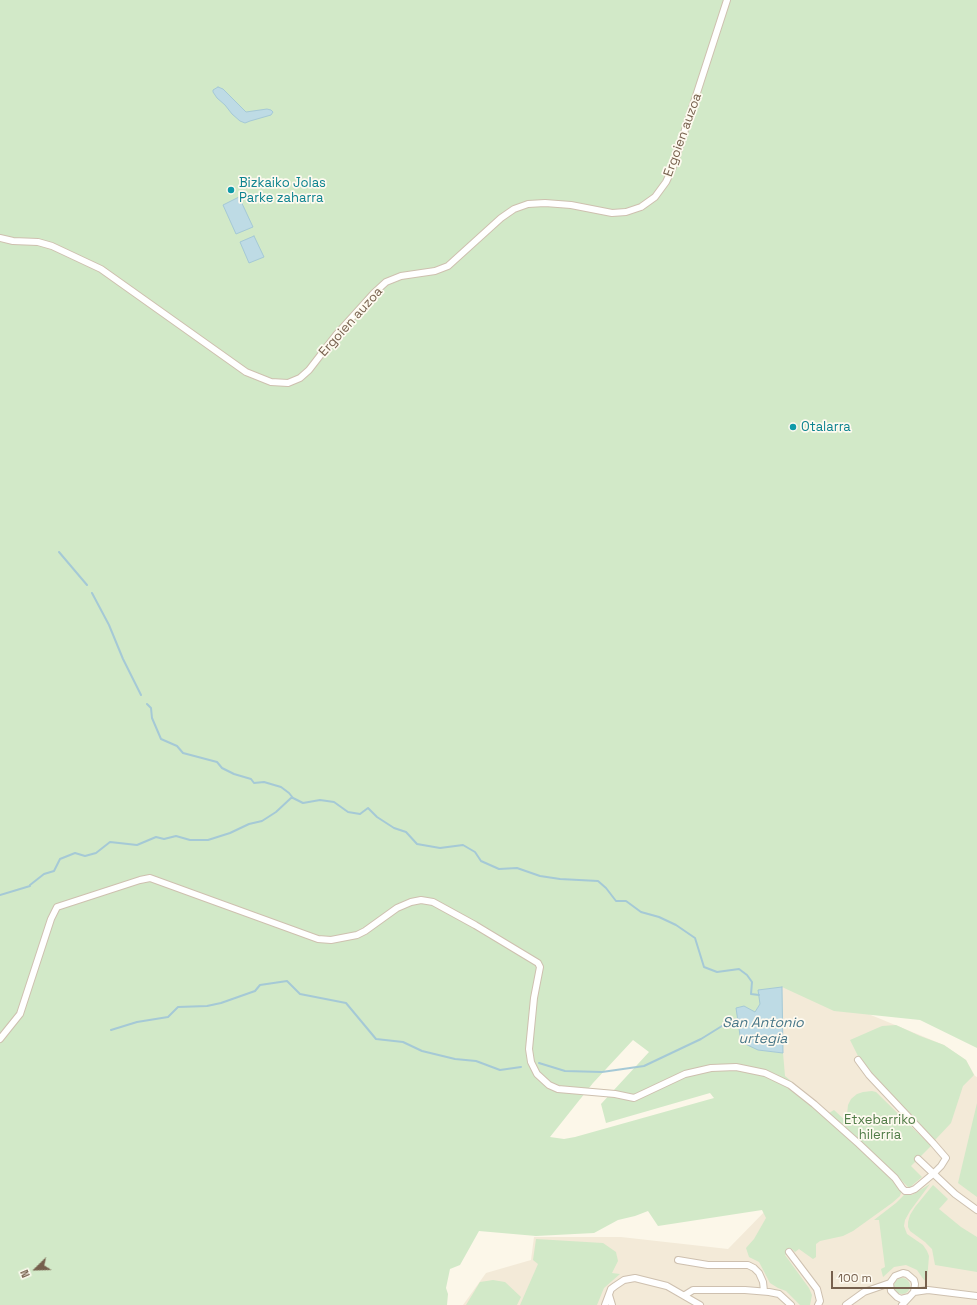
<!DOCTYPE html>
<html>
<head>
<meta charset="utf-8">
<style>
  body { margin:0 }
  #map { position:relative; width:977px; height:1305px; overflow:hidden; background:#fcf7e9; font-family:"Space Grotesk",sans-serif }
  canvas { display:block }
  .north { position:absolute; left:16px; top:1249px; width:40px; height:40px; -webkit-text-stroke:3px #fefaf0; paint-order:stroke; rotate:247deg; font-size:11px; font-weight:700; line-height:16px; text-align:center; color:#76604d }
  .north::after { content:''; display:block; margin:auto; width:14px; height:18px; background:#76604d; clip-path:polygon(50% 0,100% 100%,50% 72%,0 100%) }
  .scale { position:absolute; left:831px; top:1271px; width:96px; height:18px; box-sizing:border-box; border:2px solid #76604d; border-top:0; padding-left:5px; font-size:12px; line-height:14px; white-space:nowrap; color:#76604d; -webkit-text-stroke:3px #fefaf0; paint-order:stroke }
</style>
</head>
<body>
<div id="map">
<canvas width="977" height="1305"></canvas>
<div class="north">N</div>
<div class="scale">100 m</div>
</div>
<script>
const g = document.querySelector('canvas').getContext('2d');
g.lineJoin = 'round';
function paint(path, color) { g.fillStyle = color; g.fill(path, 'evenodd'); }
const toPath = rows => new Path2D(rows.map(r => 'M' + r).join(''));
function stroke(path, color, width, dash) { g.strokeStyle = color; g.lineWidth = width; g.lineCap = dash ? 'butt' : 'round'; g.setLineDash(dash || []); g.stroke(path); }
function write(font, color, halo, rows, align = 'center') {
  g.font = font + ' "Space Grotesk",sans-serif'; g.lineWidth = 3.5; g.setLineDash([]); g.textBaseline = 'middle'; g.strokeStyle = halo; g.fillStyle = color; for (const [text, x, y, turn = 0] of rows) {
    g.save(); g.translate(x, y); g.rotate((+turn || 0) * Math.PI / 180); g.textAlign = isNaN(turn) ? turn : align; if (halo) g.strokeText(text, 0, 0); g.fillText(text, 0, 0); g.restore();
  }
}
paint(toPath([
  [779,983,827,997,944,1045,966,1060,975,1076,977,1077,977,1305,463,1305,486,1273,531,1260,534,1237,621,1237,728,1249,772,1204,739,1044,732,1006,754,987]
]), '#f3ead8');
paint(toPath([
  [0,0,977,0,977,1048,920,1020,834,1011,782,987,760,1004,755,1012,744,1006,758,1050,783,1053,785,1076,829,1113,834,1110,849,1124,847,1114,848,1105,851,1099,857,1094,863,1092,872,1091,876,1092,931,1146,911,1166,922,1177,909,1188,883,1162,881,1169,902,1190,900,1196,892,1203,853,1231,843,1236,820,1241,816,1244,816,1257,813,1259,799,1249,795,1252,792,1249,785,1255,809,1288,812,1295,810,1305,800,1305,786,1291,778,1288,770,1283,759,1262,749,1257,746,1248,754,1239,766,1218,762,1210,658,1226,648,1211,635,1216,618,1220,594,1233,536,1236,479,1231,460,1265,450,1269,446,1288,448,1294,447,1305,0,1305],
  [633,1040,649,1052,601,1104,606,1123,710,1093,714,1098,575,1137,564,1139,550,1137,593,1083],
  [896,1025,920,1036,944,1045,966,1060,974,1075,963,1086,951,1123,935,1140,867,1068,859,1058,850,1040,882,1026],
  [977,1103,977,1197,958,1183],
  [930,1184,910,1211,905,1220,904,1226,907,1234,923,1245,927,1251,929,1256,927,1281,924,1280,917,1270,906,1265,894,1267,883,1277,881,1269,885,1267,879,1220,874,1220,896,1203,904,1195,912,1195],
  [933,1185,948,1199,939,1209,961,1227,977,1237,977,1272,935,1265,932,1249,925,1242,910,1231,908,1227,908,1222,910,1215,915,1207],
  [536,1239,603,1243,616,1252,618,1261,612,1273,620,1274,604,1288,597,1305,520,1305,538,1264,533,1260],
  '894 1286a8 8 0 1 1 16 0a8 8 0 1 1-16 0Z',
  [493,1280,505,1282,521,1297,517,1305,466,1305,480,1282]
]), '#d2e9c8');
const water = toPath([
  [218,87,223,89,246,112,267,109,271,110,273,112,271,115,250,121,245,123,240,121,232,114,225,105,217,98,213,92,213,90,218,87],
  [239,197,253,227,236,234,223,205,239,197],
  [254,236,264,257,249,263,240,242,254,236],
  [782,987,783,1053,758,1050,741,1042,736,1008,744,1006,755,1012,760,1004,758,990,782,987]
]);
paint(water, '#bedbe5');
stroke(water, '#a5c9d6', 1);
stroke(toPath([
  [59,552,87,585],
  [92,593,109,625,123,659,141,695],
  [147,704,151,708,152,718,161,739,177,746,183,753,217,762,222,768,234,774,251,779,254,783,264,782,281,787,289,793,293,798,303,803,320,800,334,802,348,812,360,814,368,808,377,817,394,828,406,832,417,844,440,848,463,845,475,852,481,861,499,869,517,868,540,876,560,879,598,881,606,888,616,901,626,901,641,912,659,917,676,925,695,938,704,967,717,972,739,969,747,975,752,982,751,994,759,995],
  [30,885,44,874,54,871,60,859,75,853,85,856,96,853,110,842,137,845,156,837,164,839,176,836,190,840,208,840,230,833,249,824,262,821,276,812,291,798,293,798],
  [0,895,30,886],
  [111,1030,137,1022,168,1017,178,1007,207,1006,221,1003,255,991,260,985,287,981,300,994,346,1003,376,1039,403,1042,422,1051,455,1059,476,1061,500,1070,521,1067],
  [539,1063,565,1071,602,1072,644,1066,701,1039,730,1021,738,1019]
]), '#a5c9d6', 2);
const minor = toPath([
  [0,238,13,241,38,242,52,246,101,269,246,372,271,382,288,383,300,378,309,370,336,335,374,293,386,282,401,276,435,271,448,266,501,218,514,209,528,204,545,203,571,205,612,213,626,212,641,207,655,197,666,182,673,167,727,0],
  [0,1039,20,1014,51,919,57,907,140,880,150,878,318,939,331,940,357,935,365,931,397,908,411,902,421,900,433,902,475,925,538,963,540,967,534,998,529,1049,531,1062,537,1074,549,1085,558,1089,615,1094,634,1098,685,1074,711,1068,736,1067,765,1073,790,1085,814,1104,859,1144,895,1178,902,1188,905,1191,910,1191,915,1189,933,1174,941,1166,946,1158,933,1143,869,1075,858,1060],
  [918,1159,955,1194,977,1210],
  [789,1252,817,1289,820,1301,818,1305],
  [678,1260,708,1265,748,1265,754,1268,759,1273,763,1282,764,1291],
  [914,1292,928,1290,977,1296],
  [609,1295,612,1305],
  [685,1295,693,1290,745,1290,769,1292,779,1294,791,1305],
  [605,1305,611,1289,615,1286,624,1280,635,1278,667,1286,700,1305],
  [846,1305,864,1292,890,1283],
  [902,1305,914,1292,915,1284,914,1280,907,1274,903,1273,895,1276,890,1283,891,1291,897,1297,901,1299,909,1297]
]);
stroke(minor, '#cec0af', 8);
stroke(minor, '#fff', 6);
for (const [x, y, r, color] of [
  [231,190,4,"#0f9aa8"],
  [793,427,4,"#0f9aa8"]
]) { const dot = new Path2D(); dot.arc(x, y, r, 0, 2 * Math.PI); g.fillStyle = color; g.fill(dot); stroke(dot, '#fefaf0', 1.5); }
write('13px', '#76604d', '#fefaf0', [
  ["Ergoien auzoa",683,135,-70],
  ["Ergoien auzoa",351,322,-48]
]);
write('13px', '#0d838f', '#fefaf0', [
  ["Bizkaiko Jolas",239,183],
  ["Parke zaharra",239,198],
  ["Otalarra",801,427]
], 'left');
write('13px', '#4f7b46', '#fefaf0', [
  ["Etxebarriko",880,1120],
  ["hilerria",880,1135]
]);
write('italic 14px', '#477688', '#fefaf0', [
  ["San Antonio",763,1023],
  ["urtegia",763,1039]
]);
</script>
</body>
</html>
